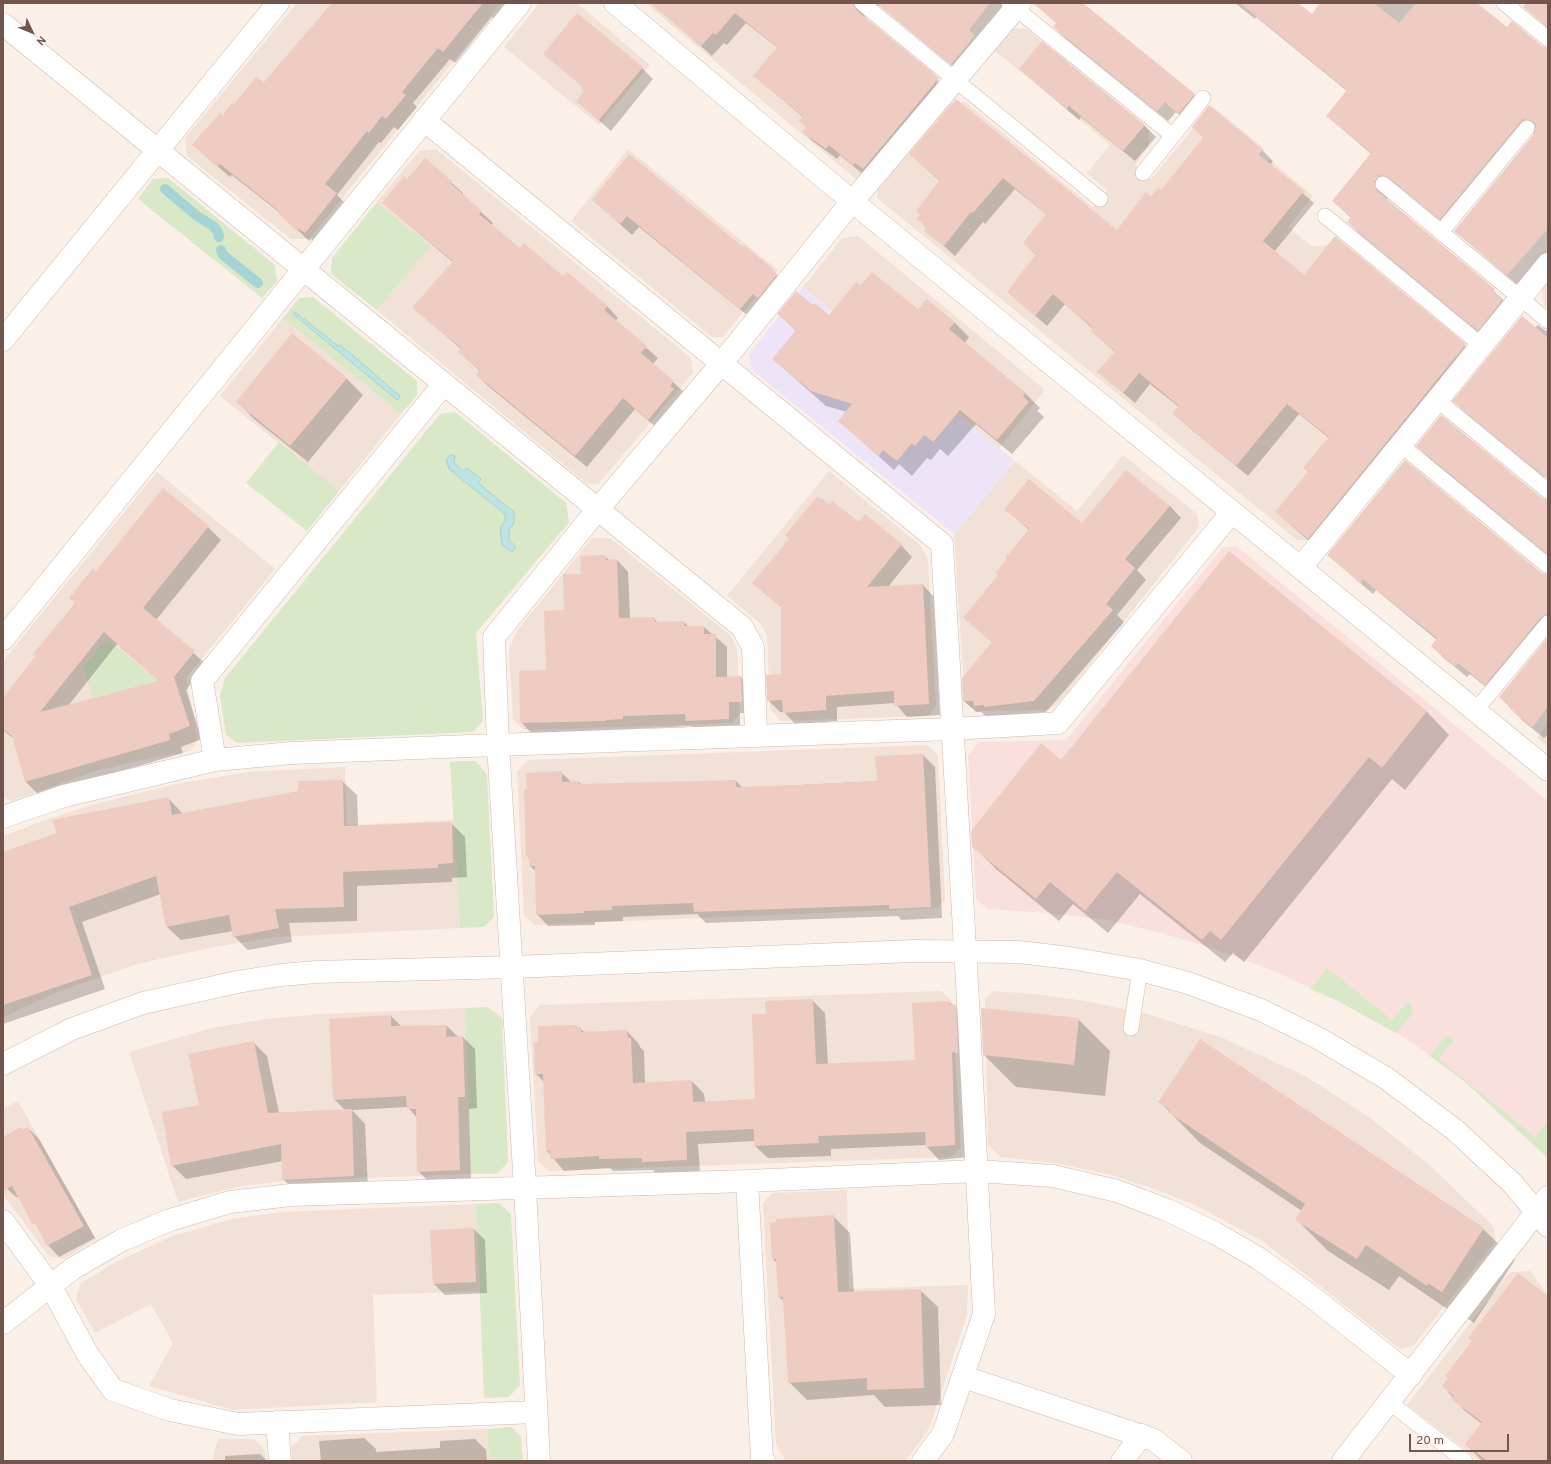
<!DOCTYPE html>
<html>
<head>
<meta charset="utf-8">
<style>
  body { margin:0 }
  #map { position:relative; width:1551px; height:1464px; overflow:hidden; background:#fbf0e8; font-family:Overpass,sans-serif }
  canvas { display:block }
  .frame { position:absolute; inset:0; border:4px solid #73554d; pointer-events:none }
  .north { position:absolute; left:12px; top:12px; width:40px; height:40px; -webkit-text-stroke:3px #fef5ee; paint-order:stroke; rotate:133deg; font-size:11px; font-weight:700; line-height:16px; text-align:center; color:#73554d }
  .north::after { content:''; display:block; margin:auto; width:14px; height:18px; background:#73554d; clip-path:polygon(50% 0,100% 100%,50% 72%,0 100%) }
  .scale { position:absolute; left:1409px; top:1434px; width:100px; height:18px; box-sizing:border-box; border:2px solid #73554d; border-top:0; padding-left:5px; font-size:12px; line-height:14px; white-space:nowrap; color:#73554d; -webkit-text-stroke:3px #fef5ee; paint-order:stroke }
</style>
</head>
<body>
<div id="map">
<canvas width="1551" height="1464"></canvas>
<div class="frame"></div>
<div class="north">N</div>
<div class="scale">20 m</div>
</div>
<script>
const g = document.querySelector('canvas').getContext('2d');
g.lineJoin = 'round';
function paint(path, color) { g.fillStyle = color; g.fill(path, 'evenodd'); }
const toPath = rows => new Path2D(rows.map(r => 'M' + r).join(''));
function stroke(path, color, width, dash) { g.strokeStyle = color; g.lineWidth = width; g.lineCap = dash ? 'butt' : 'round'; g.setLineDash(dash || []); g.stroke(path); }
paint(toPath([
  [297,3,501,3,309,239,291,239,187,156,185,138],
  [539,3,577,3,650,65,599,125,504,47],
  [645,3,848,3,935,74,937,89,857,180],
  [1009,28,1027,29,1149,130,1149,146,1135,165,1151,179,1212,106,1265,149,1145,296,1152,301,1269,159,1313,196,1288,227,1313,247,1342,243,1446,330,1456,359,1309,540,1297,540,877,198,878,188,948,103,965,102,1093,207,1100,199,1107,190,1087,173,1110,145,993,49],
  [436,149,691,358,693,373,598,484,587,484,377,310,429,246,377,202,419,151],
  [628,149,778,270,723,337,712,337,571,221],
  [858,236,1045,390,999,448,803,287,842,238],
  [1548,278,1548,308,1544,305,1542,286],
  [283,318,401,414,339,491,220,396],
  [1123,455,1197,514,1199,527,1059,703,1046,710,976,711,965,702,954,534,1015,461,1077,511],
  [829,471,921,546,928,559,936,706,928,716,781,721,770,709,767,636,761,624,727,596],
  [157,472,275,569,186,678,198,740,190,751,137,761,96,771,11,801,3,798,3,661],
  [592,538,610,538,731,636,737,649,740,713,733,723,524,730,513,719,509,651,516,632],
  [1548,724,1548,747,1537,738],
  [927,745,938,755,945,900,937,908,535,925,524,915,517,771,528,760],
  [345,767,347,825,454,820,460,928,276,937,214,947,137,964,55,993,3,1017,3,836,48,819,95,804,176,784,248,772],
  [941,991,952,1001,961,1147,951,1157,549,1171,538,1161,530,1017,540,1005],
  [993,991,1034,994,1086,1001,1151,1015,1223,1038,1305,1076,1369,1117,1426,1162,1493,1226,1496,1241,1413,1346,1400,1349,1264,1242,1193,1204,1146,1186,1107,1174,1054,1163,1001,1157,988,1145,985,999],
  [465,1008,471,1174,282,1181,237,1187,178,1202,129,1052,212,1028,266,1019,322,1014],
  [18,1101,96,1239,64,1259,49,1256,3,1195,3,1109],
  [847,1190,849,1289,968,1285,967,1315,930,1426,922,1439,905,1461,786,1461,776,1445,763,1203,772,1193],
  [476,1204,479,1291,373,1295,377,1402,233,1410,149,1386,173,1343,151,1304,95,1333,76,1299,80,1284,112,1264,172,1236,232,1219,282,1212],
  [1530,1271,1548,1295,1548,1461,1480,1461,1407,1405,1510,1272],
  [487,1429,489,1461,292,1461,291,1448,302,1436],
  [218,1439,254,1439,265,1450,266,1461,212,1461]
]), '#f2e1d6');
paint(toPath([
  [1236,546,1548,801,1548,1158,1465,1082,1418,1047,1394,1031,1336,1000,1276,972,1212,948,1161,933,1107,920,1049,913,987,909,976,899,968,755,979,742,1066,740,1222,548]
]), '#fae0dc');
paint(toPath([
  [803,287,1015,461,954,534,751,369,749,353]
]), '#ede4f7');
paint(toPath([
  [168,178,275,265,277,281,262,298,138,199,153,179],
  [377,202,430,246,377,310,331,274,332,258],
  [313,297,417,381,417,395,401,414,283,318,299,298],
  [455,412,566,503,569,522,476,633,483,721,473,732,237,743,226,735,220,695,225,678,440,414],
  [279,442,339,491,307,531,246,483],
  [107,639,124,653,172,692,115,692,93,698,83,666],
  [461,761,476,761,487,775,494,917,484,927,460,928,450,762],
  [1327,968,1392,1020,1408,1001,1411,1004,1413,1013,1396,1033,1336,1000,1310,989],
  [488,1007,502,1018,508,1162,497,1174,471,1174,465,1008],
  [1451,1036,1455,1039,1439,1059,1535,1137,1548,1121,1548,1158,1465,1082,1430,1056,1445,1037],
  [499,1203,511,1214,520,1385,509,1397,484,1398,476,1204],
  [512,1427,521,1437,523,1461,489,1461,487,1429]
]), '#d9e8c7');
const water = toPath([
  [295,312,338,346,340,345,362,363,400,396,399,398,397,400,293,314,295,312],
  [451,455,455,456,454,463,463,471,467,468,481,479,478,483,514,512,514,523,509,530,509,540,516,547,512,552,502,545,500,528,505,521,505,514,449,469,446,459,451,455]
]);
paint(water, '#bde3e3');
stroke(water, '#a4d4d4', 1);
paint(toPath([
  [334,3,513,3,497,22,492,17,455,63,450,59,413,103,417,107,398,130,394,127,381,143,379,142,337,195,348,206,317,244,311,239,309,241,279,212,232,175,230,177,193,145,234,106,264,84],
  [668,3,1009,3,962,74,880,6,870,5,863,12,866,19,949,90,864,175,840,155,837,159,814,142,803,132,807,128,800,121,803,117,755,76,778,48,746,23,727,45,724,43,712,56,661,11],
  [1039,3,1081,3,1194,95,1205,105,1190,124,1176,112,1168,121,1065,38,1054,27,1057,23],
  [1235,3,1296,3,1312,16,1322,3,1476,3,1507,28,1542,47,1548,48,1548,254,1520,287,1455,231,1537,132,1532,134,1452,230,1401,188,1392,187,1386,194,1388,201,1506,302,1490,342,1360,234,1348,222,1351,218,1333,201,1371,154,1327,116,1347,91,1256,17,1255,19],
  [1527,3,1548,3,1548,28,1524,7],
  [1042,42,1145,126,1156,137,1135,161,1081,117,1079,120,1020,69],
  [545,54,642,68,653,79,611,131,577,101,585,91,583,87],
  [956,100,1117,231,1151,198,1161,192,1262,150,1273,161,1270,165,1314,203,1274,252,1304,277,1335,238,1477,356,1319,550,1276,512,1309,472,1329,438,1299,414,1248,476,1185,424,1174,413,1179,407,1150,384,1135,403,1099,372,1115,352,1092,331,1093,329,1065,304,1047,326,1008,292,1037,256,1024,243,1047,215,1015,189,985,224,983,222,955,256,926,230,927,228,918,219,940,181,910,154],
  [425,160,463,193,462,195,493,223,491,225,521,250,607,306,618,318,615,321,658,358,653,364,685,393,660,431,635,409,587,467,488,386,477,375,480,371,459,352,461,349,414,308,454,263,383,203,407,181],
  [593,200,743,248,744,246,784,281,752,319,639,227,632,235],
  [927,300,955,323,969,337,965,343,1025,393,1040,408,1037,411,1044,417,1012,454,976,424,948,456,940,449,931,460,927,458,912,476,899,464,894,470,839,421,847,412,826,406,773,359,796,331,779,314,813,307,829,316,918,310],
  [1538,325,1546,331,1548,330,1548,473,1544,477,1466,413,1454,401],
  [346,378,363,395,308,462,254,419,237,401],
  [1417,446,1548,507,1548,555,1429,458],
  [830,506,901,545,912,557,888,587,923,585,934,597,940,715,907,717,895,703,837,707,837,721,795,724,784,712,780,712,768,700,782,675,782,608,753,583],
  [1170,506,1181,518,1137,570,1146,580,1117,615,1124,622,1046,712,997,718,987,717,981,712,976,712,964,701,993,643,965,618,999,575,1029,530,1006,509,1083,524],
  [208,527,221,540,156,620,207,665,186,690,202,739,181,747,183,753,39,795,26,782,14,739,3,730,3,699,76,604,96,572],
  [117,644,160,681,68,706],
  [1229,553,1427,712,1449,735,1405,790,1392,779,1244,962,1233,953,1225,962,1140,894,1108,933,1073,904,1059,921,996,869,973,846,1062,761],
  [1328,555,1548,575,1548,635,1497,696,1470,674,1467,677,1444,658,1432,646,1437,640,1376,590,1373,594],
  [605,556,610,561,617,560,628,572,630,619,654,618,658,623,684,622,689,627,704,627,727,647,727,677,741,677,753,688,753,713,740,713,740,731,698,732,691,726,532,734,521,722,547,671,565,611,582,575],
  [1548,639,1548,734,1544,738,1523,721,1500,697],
  [923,755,935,767,942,918,901,920,898,916,706,923,697,914,623,917,623,921,595,922,595,925,548,926,537,914,536,871,530,866,530,859,527,856,561,772,572,783,579,782,582,785,736,781,743,788,878,781],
  [342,781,357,795,358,826,451,823,465,837,467,877,452,878,452,882,357,886,357,921,289,923,292,942,248,950,234,936,233,931,181,940,166,926,161,894,82,922,105,989,3,1024,3,853,168,798,183,814,299,792],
  [812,1000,825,1013,828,1064,916,1061,948,1002,955,1006,968,1019,967,1157,939,1160,927,1147,927,1145,831,1149,831,1156,768,1158,755,1146,755,1141,698,1144,700,1172,656,1174,653,1170,613,1171,610,1168,564,1171,547,1151,544,1082,536,1074,540,1043,576,1026,586,1033,627,1031,639,1044,640,1047,644,1051,645,1083,692,1081,704,1094,705,1102,756,1100,767,1015],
  [391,1016,402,1027,447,1026,458,1037,463,1037,475,1049,477,1108,469,1109,471,1181,430,1183,418,1171,417,1118,408,1107,352,1110,365,1124,368,1190,297,1193,283,1179,283,1161,186,1179,172,1165,200,1106,253,1042,267,1056,279,1113,345,1110,334,1099],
  [1078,1019,1110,1051,1105,1096,1016,1087,984,1055],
  [1160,1102,1483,1229,1515,1260,1474,1323,1461,1314,1459,1317,1399,1276,1389,1290,1328,1251,1296,1219,1302,1211,1200,1143],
  [28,1128,39,1139,95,1238,59,1257,48,1245,21,1199,15,1196,3,1185,3,1138],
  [833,1216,850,1233,854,1293,920,1290,938,1307,941,1405,885,1407,874,1395,807,1400,789,1382,785,1302,779,1297,778,1264,773,1259],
  [474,1229,485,1240,487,1293,445,1295,434,1284],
  [1548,1298,1548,1461,1482,1461,1466,1444,1482,1424,1464,1410,1443,1386],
  [364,1438,376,1449,376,1452,440,1448,440,1441,475,1439,486,1450,487,1461,321,1461,319,1441],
  [260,1454,267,1461,225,1461,225,1456]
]), '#0003');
stroke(toPath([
  [165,189,197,216,213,226,218,232,219,237],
  [221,250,223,255,258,283]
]), '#a4d4d4', 10);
paint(toPath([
  [332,3,483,3,443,52,438,48,402,92,406,95,386,119,382,116,369,133,367,131,325,184,337,193,305,233,299,229,297,231,278,213,279,211,220,164,218,166,192,145,220,113,223,115,232,103,234,104,256,77,264,82],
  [650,3,853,3,856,10,939,78,863,169,855,163,853,165,829,145,826,149,802,132,806,127,799,121,803,116,753,76,777,47,735,13,716,35,713,33,701,46],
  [876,3,990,3,969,30,975,35,951,64],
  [1033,3,1083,3,1195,94,1178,114,1165,102,1157,111,1053,27,1056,23],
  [1240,3,1298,3,1312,14,1320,3,1374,3,1399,23,1416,3,1477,3,1507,27,1512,21,1542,46,1548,48,1548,229,1507,275,1454,231,1534,134,1536,125,1532,121,1524,119,1520,122,1440,219,1388,177,1380,175,1374,182,1377,191,1495,289,1493,292,1502,300,1478,331,1347,222,1351,217,1332,201,1371,153,1326,116,1347,90],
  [1526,3,1548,3,1548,27,1523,7],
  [577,13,643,67,599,120,576,101,584,91,580,88,582,86,543,54],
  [1042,41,1145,125,1123,151,1069,106,1067,109,1019,69],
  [956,99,1117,230,1146,192,1151,196,1158,188,1161,190,1203,138,1192,127,1209,105,1263,150,1259,155,1304,191,1263,241,1304,275,1335,236,1466,344,1308,539,1275,512,1308,472,1303,468,1329,437,1287,404,1236,466,1172,413,1179,406,1139,373,1123,393,1097,372,1115,351,1090,331,1093,328,1053,294,1035,316,1007,292,1036,254,1023,243,1046,214,1003,178,973,213,971,212,944,246,924,231,927,227,916,219,920,215,916,211,940,180,909,154],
  [629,154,743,247,744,245,773,269,772,270,777,274,758,298,753,294,740,309,627,216,620,224,592,200],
  [425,158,452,181,450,183,482,211,479,214,520,248,524,243,563,276,567,272,608,306,604,310,647,346,641,353,674,381,670,386,674,389,648,420,623,398,575,456,476,375,480,370,458,352,461,348,412,308,453,261,382,203,404,176,407,179],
  [872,272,918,309,926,299,955,322,949,329,1026,393,1023,396,1029,402,997,440,960,410,933,442,924,435,915,446,912,443,897,461,883,450,879,456,838,421,852,404,811,391,772,359,796,330,777,314,796,291,813,305,815,303,829,315,856,282,861,285],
  [1522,316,1548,338,1548,479,1452,401],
  [292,333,347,378,290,446,236,402],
  [1441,415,1542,498,1548,500,1548,554,1416,446],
  [1405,460,1542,573,1548,575,1548,614,1541,617,1485,685,1458,663,1455,666,1431,646,1437,638,1363,579,1360,583,1327,555],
  [1126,470,1170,506,1125,559,1135,568,1106,604,1113,610,1034,701,984,707,984,705,974,706,973,701,963,701,962,678,992,642,963,618,998,575,995,573,1007,559,1005,558,1029,529,1004,509,1029,479,1082,523],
  [163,488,209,526,143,608,195,651,174,677,190,726,169,734,170,740,25,782,12,736,3,729,3,697,36,656,33,654,75,603,69,598,93,568,96,571],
  [104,632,159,681,40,712],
  [817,497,820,499,821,498,830,505,832,501,859,522,865,514,902,544,867,587,923,584,929,704,894,706,894,691,826,696,826,710,783,713,782,700,767,701,766,675,781,674,781,607,752,583,789,539,785,535],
  [1229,551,1427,711,1382,768,1369,757,1221,940,1210,931,1202,940,1117,872,1085,911,1050,882,1036,899,972,847,971,831,1041,743,1061,760],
  [606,555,606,560,617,559,619,618,654,617,655,622,684,621,684,626,704,626,704,634,716,634,716,677,741,676,742,702,729,702,729,719,686,721,685,714,623,716,623,719,606,720,606,721,520,723,519,671,546,670,544,611,564,610,563,574,581,574,580,556],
  [1548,637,1548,707,1532,727,1510,709,1511,707,1499,697],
  [923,754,931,907,889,909,889,905,694,912,693,903,612,906,612,910,584,911,584,913,536,915,535,866,529,866,529,857,526,856,524,790,527,789,526,773,562,771,562,782,579,781,579,784,736,780,736,787,798,785,877,781,875,756],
  [343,780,344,826,452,822,453,863,438,864,438,868,343,872,344,907,275,909,279,928,233,937,229,915,166,927,156,876,69,907,92,975,3,1005,3,852,57,833,52,820,169,797,172,815,298,791,298,781],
  [813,999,816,1064,915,1060,912,1003,949,1001,949,1004,956,1005,958,1053,952,1052,955,1145,926,1147,925,1132,818,1136,819,1143,754,1146,754,1129,686,1132,687,1160,642,1162,642,1158,599,1159,599,1156,550,1159,550,1151,546,1152,543,1074,535,1074,534,1042,538,1042,538,1026,576,1025,576,1027,581,1027,581,1032,627,1030,628,1038,631,1038,633,1083,692,1080,693,1102,755,1099,752,1014,766,1014,765,1001],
  [981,1008,1079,1018,1074,1065,983,1055],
  [391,1015,391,1026,447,1025,446,1037,463,1036,465,1097,458,1097,460,1170,417,1172,416,1109,407,1109,406,1096,333,1100,329,1019],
  [1200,1039,1484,1228,1442,1292,1428,1283,1427,1286,1366,1245,1357,1259,1295,1220,1305,1204,1168,1112,1169,1109,1158,1102],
  [254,1041,268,1113,352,1109,354,1176,282,1180,281,1144,171,1166,162,1112,199,1105,188,1054],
  [21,1127,23,1130,28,1127,84,1226,47,1246,35,1223,33,1225,12,1186,3,1191,3,1137],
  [834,1215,838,1292,921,1289,924,1388,867,1390,867,1378,788,1383,783,1297,778,1297,776,1259,772,1260,770,1223,776,1222,776,1219],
  [474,1228,476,1282,433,1284,430,1230],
  [1518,1273,1548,1296,1548,1461,1487,1461,1465,1444,1482,1422,1451,1399,1454,1396,1442,1386,1448,1378,1445,1376,1472,1341,1468,1338]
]), '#eeccc1');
const service = toPath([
  [862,3,1100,199],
  [1009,3,1172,135],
  [1504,3,1548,39],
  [1143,173,1203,98],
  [1383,184,1548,321],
  [1325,216,1481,345],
  [1441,232,1527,128],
  [1437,400,1548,491],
  [1401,445,1548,566],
  [1475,711,1548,623],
  [1131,1028,1140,970],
  [1389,1402,1465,1461]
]);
const minor = toPath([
  [615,3,853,202,1548,770],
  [3,24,742,627,753,647,756,735],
  [424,120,942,544,967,983,984,1314,943,1434,923,1461],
  [3,340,278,3],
  [1301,567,1548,264],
  [3,639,520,3],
  [215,760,202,681,444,384],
  [3,817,64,796,215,760,292,753,469,746,952,729,1058,723,1232,512],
  [747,1181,762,1459,764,1461],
  [3,1221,50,1285,88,1355,113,1390,170,1410,238,1424,536,1412],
  [3,1323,72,1269,122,1240,170,1220,230,1202,291,1195,747,1181,977,1171,1053,1176,1117,1191,1167,1210,1215,1233,1258,1258,1307,1293,1411,1375],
  [964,1377,1154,1440,1181,1461],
  [277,1422,280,1461],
  [539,1461,525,1188,498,744,494,637,598,509,721,364,842,214,1020,3],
  [1122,1461,1142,1435],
  [1343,1461,1548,1197]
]);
const tertiary = toPath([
  [3,1064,72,1029,143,1003,237,982,281,975,316,972,512,967,914,951,1019,952,1070,958,1140,970,1188,983,1261,1010,1318,1038,1386,1078,1455,1130,1512,1183,1548,1226]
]);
stroke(service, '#ceb9b1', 16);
stroke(minor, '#ceb9b1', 23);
stroke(tertiary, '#ceb9b1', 23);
stroke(service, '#fff', 15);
stroke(minor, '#fff', 22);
stroke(tertiary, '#fff', 22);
</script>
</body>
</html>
